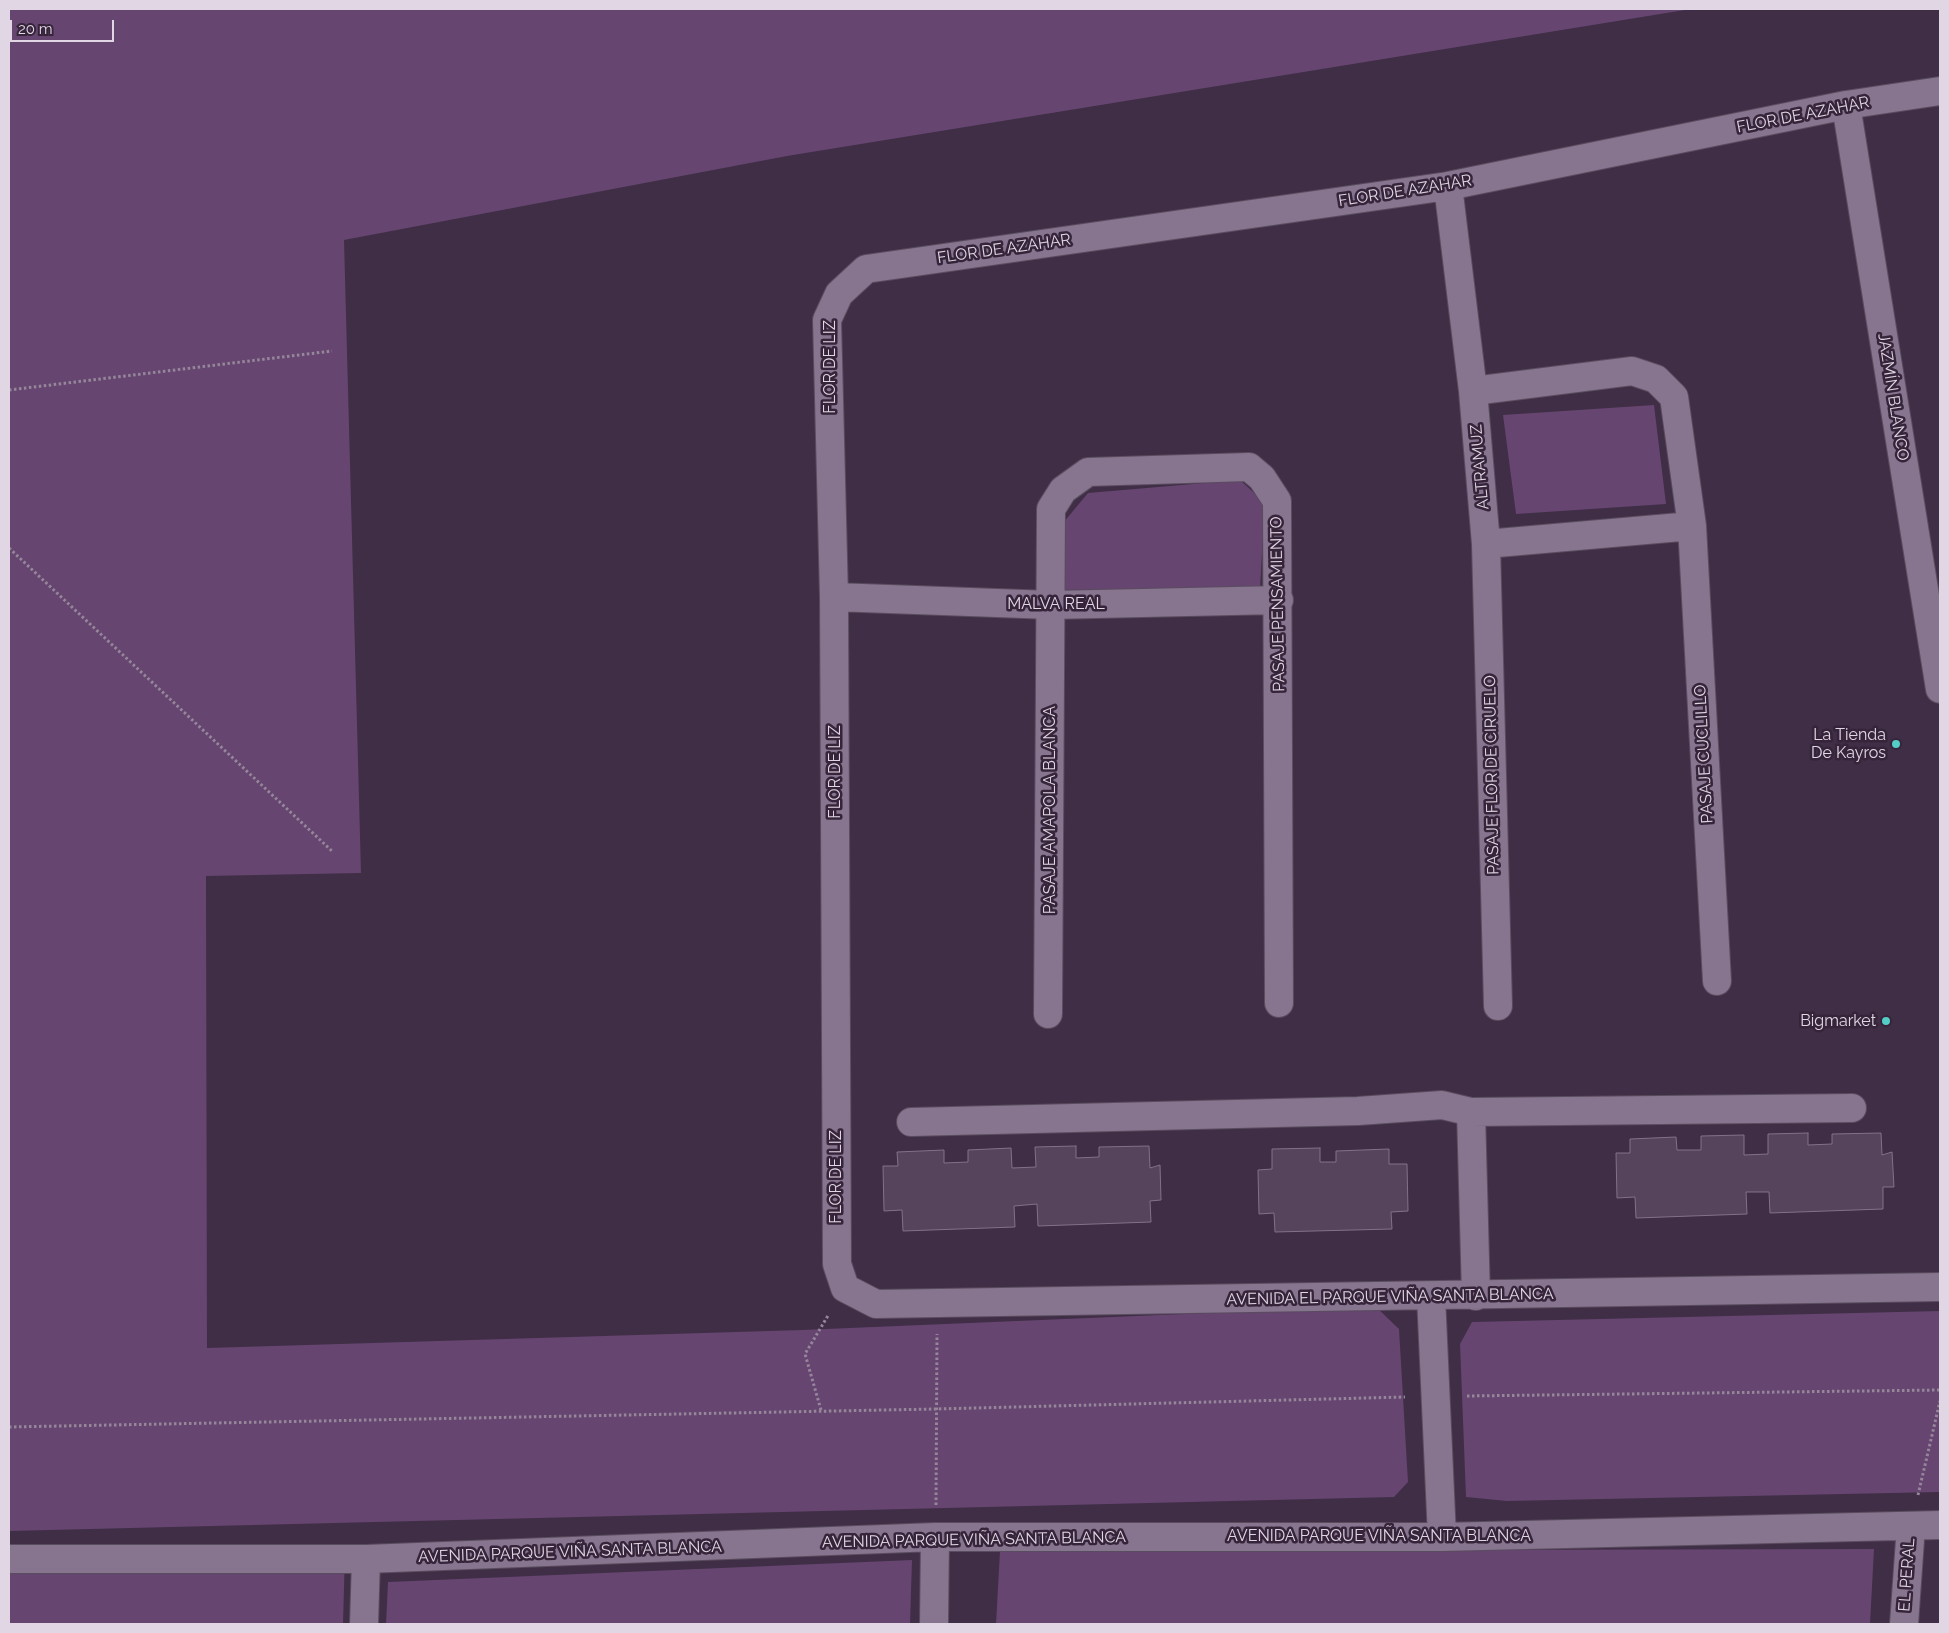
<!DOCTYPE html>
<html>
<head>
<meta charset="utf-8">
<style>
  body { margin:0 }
  #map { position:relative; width:1949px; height:1633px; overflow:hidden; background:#3f2e45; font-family:Raleway,sans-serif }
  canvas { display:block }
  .frame { position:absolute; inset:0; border:10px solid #e1d6e4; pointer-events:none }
  .scale { position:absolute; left:10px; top:20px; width:104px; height:22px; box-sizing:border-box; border:2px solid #e1d6e4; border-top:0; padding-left:6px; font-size:15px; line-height:18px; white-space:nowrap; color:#e1d6e4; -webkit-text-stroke:4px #35243a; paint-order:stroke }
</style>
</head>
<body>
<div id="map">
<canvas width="1949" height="1633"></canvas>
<div class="frame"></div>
<div class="scale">20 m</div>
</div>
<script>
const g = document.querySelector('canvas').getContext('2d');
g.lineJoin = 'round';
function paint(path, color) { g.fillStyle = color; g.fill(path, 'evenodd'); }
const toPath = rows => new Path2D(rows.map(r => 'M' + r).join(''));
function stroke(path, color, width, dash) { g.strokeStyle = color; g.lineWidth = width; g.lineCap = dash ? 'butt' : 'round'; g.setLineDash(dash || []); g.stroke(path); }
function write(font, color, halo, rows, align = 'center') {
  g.font = font + ' Raleway,sans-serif'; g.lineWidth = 5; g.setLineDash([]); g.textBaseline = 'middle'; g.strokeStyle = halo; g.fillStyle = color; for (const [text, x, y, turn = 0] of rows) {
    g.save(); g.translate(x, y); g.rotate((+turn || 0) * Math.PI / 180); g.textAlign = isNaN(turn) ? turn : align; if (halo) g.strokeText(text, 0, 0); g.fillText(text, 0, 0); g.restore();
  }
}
paint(toPath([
  [9,9,1691,9,787,156,344,240,361,873,206,876,207,1348,802,1330,1375,1306,1399,1329,1408,1482,1394,1497,9,1531],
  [1654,405,1666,504,1516,514,1503,415],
  [1240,480,1265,503,1260,588,1058,590,1063,523,1088,493],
  [1940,1311,1940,1492,1507,1501,1466,1497,1460,1344,1472,1322],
  [1874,1549,1870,1624,996,1624,1000,1551],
  [345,1553,343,1624,9,1624,9,1559],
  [912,1560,910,1624,386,1624,388,1582]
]), '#664571');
const building = toPath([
  [1808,1133,1808,1145,1832,1144,1832,1134,1881,1133,1882,1155,1892,1152,1894,1187,1883,1187,1883,1209,1770,1213,1769,1192,1746,1192,1747,1214,1636,1218,1635,1197,1617,1198,1616,1153,1630,1153,1630,1139,1676,1137,1677,1150,1701,1150,1701,1136,1744,1135,1744,1155,1768,1154,1768,1134,1808,1133],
  [1076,1146,1076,1158,1099,1157,1099,1147,1149,1146,1150,1168,1160,1165,1161,1200,1150,1201,1151,1222,1038,1226,1037,1204,1014,1206,1015,1227,903,1231,902,1210,884,1211,883,1166,898,1166,897,1152,944,1150,944,1163,968,1162,968,1150,1011,1148,1012,1168,1036,1167,1035,1147,1076,1146],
  [1320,1148,1320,1162,1336,1162,1336,1151,1389,1149,1389,1164,1407,1164,1408,1211,1391,1212,1392,1229,1275,1232,1274,1213,1259,1214,1258,1170,1272,1169,1272,1149,1320,1148]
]);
paint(building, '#56445c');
stroke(building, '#84708a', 1);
const minor = toPath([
  [1940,91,1846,105,1448,186,866,269,839,294,827,320,834,597,837,1264,845,1288,876,1304,1940,1287],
  [1846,105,1940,689],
  [1448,186,1473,391,1486,544,1498,1006],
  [1473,391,1632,371,1656,379,1674,397,1692,526,1717,981],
  [1486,544,1692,526],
  [834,597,1051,605,1279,600],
  [1048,1014,1051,509,1063,490,1088,472,1249,467,1262,478,1277,501,1279,1003],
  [1471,1112,1852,1108],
  [911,1122,1358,1111,1442,1105,1471,1112,1476,1296],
  [1431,1296,1442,1537],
  [9,1559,366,1559,935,1537,1442,1537,1940,1525],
  [364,1624,366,1559],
  [934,1624,935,1537],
  [1904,1624,1911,1526]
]);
stroke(minor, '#5a4c5f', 30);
stroke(toPath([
  [9,390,332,351],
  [9,548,333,852],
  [1467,1396,1940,1390],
  [821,1410,805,1354,829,1314],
  [9,1427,936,1409,1405,1397],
  [1918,1495,1940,1401],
  [936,1505,937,1334]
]), '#958799', 3, [2.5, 2.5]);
stroke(minor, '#87748e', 28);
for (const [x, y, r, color] of [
  [1896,744,5,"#54cdc6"],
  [1886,1021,5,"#54cdc6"]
]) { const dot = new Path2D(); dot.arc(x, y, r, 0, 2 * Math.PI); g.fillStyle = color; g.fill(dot); stroke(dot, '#35243a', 2); }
write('16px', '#e1d6e4', '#35243a', [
  ["FLOR DE AZAHAR",1803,115,-11],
  ["FLOR DE AZAHAR",1405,191,-9],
  ["FLOR DE AZAHAR",1004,249,-8],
  ["FLOR DE LIZ",830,367,-90],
  ["JAZMÍN BLANCO",1893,397,81],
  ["ALTRAMUZ",1480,467,-95],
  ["MALVA REAL",1056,604],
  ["PASAJE PENSAMIENTO",1278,604,-91],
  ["PASAJE CUCLILLO",1704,754,-93],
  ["FLOR DE LIZ",835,772,-90],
  ["PASAJE FLOR DE CIRUELO",1492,775,-91],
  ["PASAJE AMAPOLA BLANCA",1050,810,-90],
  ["FLOR DE LIZ",836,1177,-90],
  ["AVENIDA EL PARQUE VIÑA SANTA BLANCA",1390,1297,-1],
  ["AVENIDA PARQUE VIÑA SANTA BLANCA",1379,1536],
  ["AVENIDA PARQUE VIÑA SANTA BLANCA",974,1540,-1],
  ["AVENIDA PARQUE VIÑA SANTA BLANCA",570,1552,-2],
  ["EL PERAL",1907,1575,-86]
]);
write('16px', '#e1d6e4', '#35243a', [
  ["La Tienda",1886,735],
  ["De Kayros",1886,753],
  ["Bigmarket",1876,1021]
], 'right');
</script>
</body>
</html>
